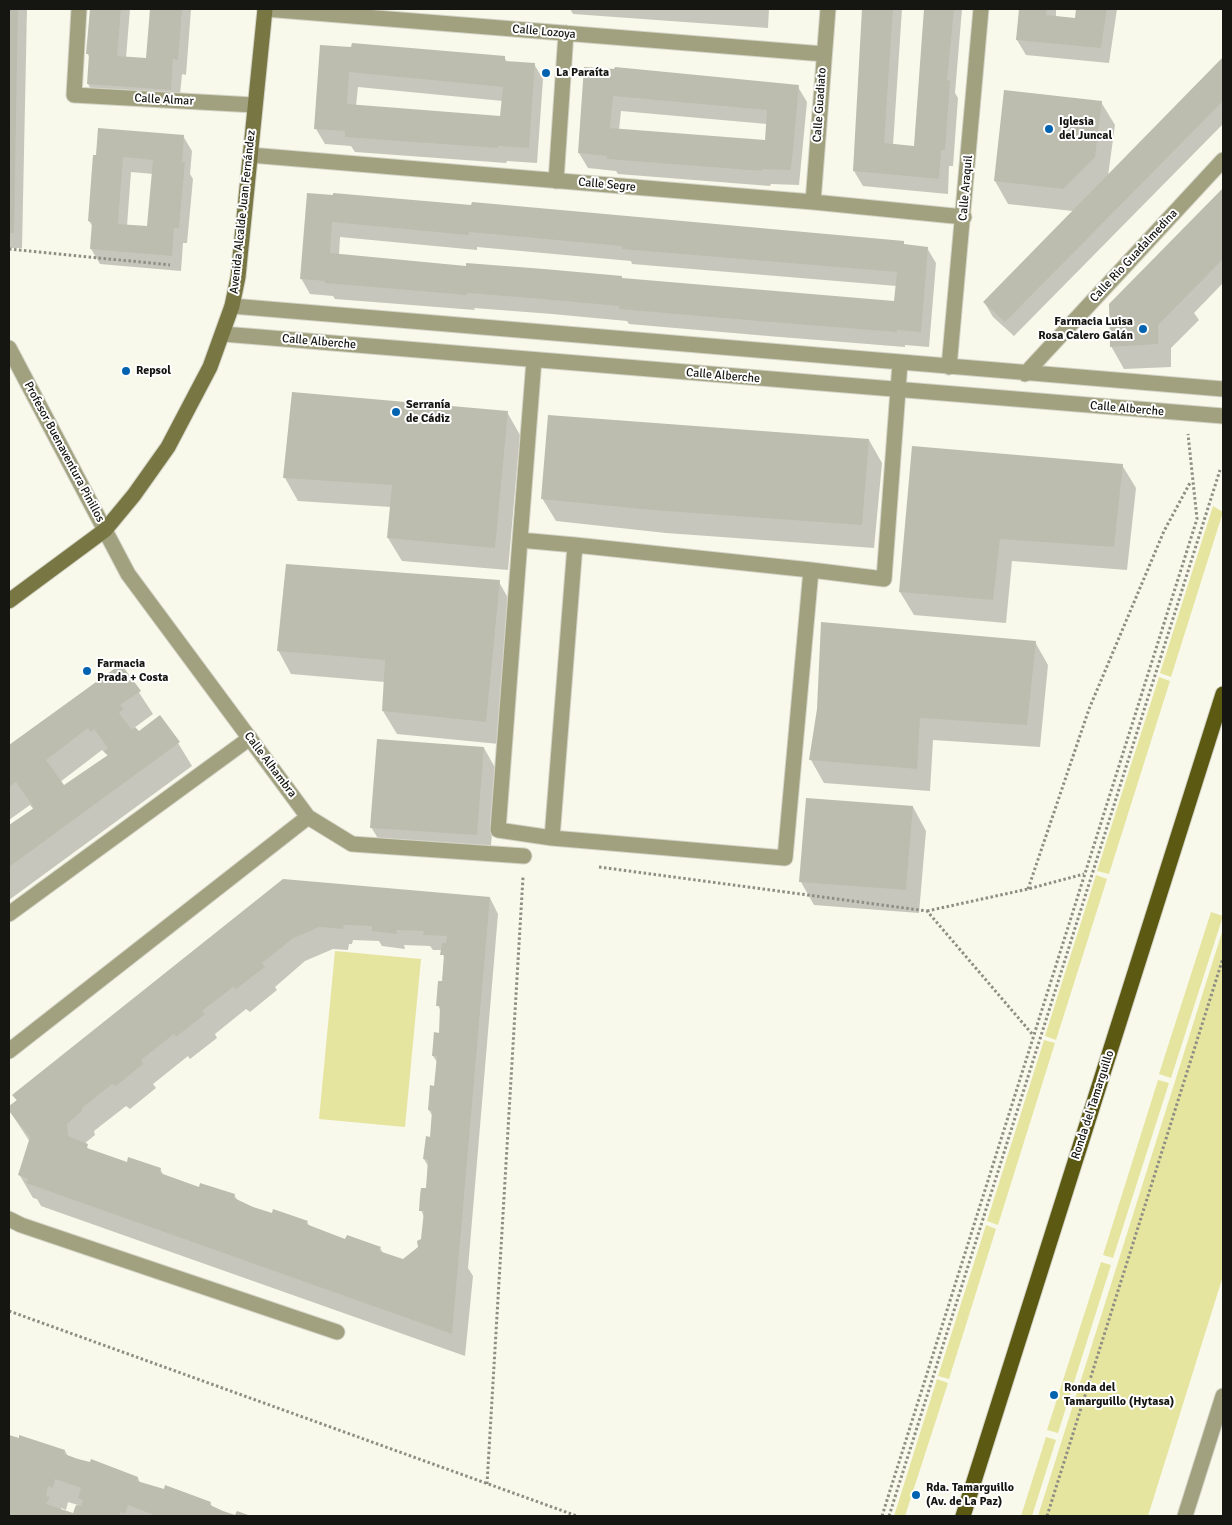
<!DOCTYPE html>
<html>
<head>
<meta charset="utf-8">
<style>
  body { margin:0 }
  #map { position:relative; width:1232px; height:1525px; overflow:hidden; background:#f8f8eb; font-family:Signika,sans-serif }
  canvas { display:block }
  .frame { position:absolute; inset:0; border:10px solid #151511; pointer-events:none }
</style>
</head>
<body>
<div id="map">
<canvas width="1232" height="1525"></canvas>
<div class="frame"></div>
</div>
<script>
const g = document.querySelector('canvas').getContext('2d');
g.lineJoin = 'round';
function paint(path, color) { g.fillStyle = color; g.fill(path, 'evenodd'); }
const toPath = rows => new Path2D(rows.map(r => 'M' + r).join(''));
function stroke(path, color, width, dash) { g.strokeStyle = color; g.lineWidth = width; g.lineCap = dash ? 'butt' : 'round'; g.setLineDash(dash || []); g.stroke(path); }
function write(font, color, halo, rows, align = 'center') {
  g.font = font + ' Signika,sans-serif'; g.lineWidth = 4; g.setLineDash([]); g.textBaseline = 'middle'; g.strokeStyle = halo; g.fillStyle = color; for (const [text, x, y, turn = 0] of rows) {
    g.save(); g.translate(x, y); g.rotate((+turn || 0) * Math.PI / 180); g.textAlign = isNaN(turn) ? turn : align; if (halo) g.strokeText(text, 0, 0); g.fillText(text, 0, 0); g.restore();
  }
}
paint(toPath([
  [1213,506,1223,512,1171,677,1160,673],
  [1159,677,1170,681,1109,874,1097,871],
  [1096,875,1107,879,1056,1040,1045,1036],
  [1211,912,1223,916,1171,1078,1159,1074],
  [1223,929,1223,1276,1148,1516,1038,1516],
  [335,951,421,959,405,1127,319,1119],
  [1044,1040,1055,1043,998,1225,987,1221],
  [1158,1080,1169,1083,1113,1258,1103,1255],
  [986,1225,996,1229,949,1379,938,1376],
  [1101,1262,1111,1265,1058,1433,1047,1430],
  [937,1379,948,1383,905,1516,894,1516],
  [1046,1437,1056,1440,1032,1516,1021,1516]
]), '#e6e5a0');
paint(toPath([
  [9,9,27,9,22,248,9,248],
  [91,9,130,9,126,58,148,59,151,9,191,9,186,75,182,74,179,105,97,99,88,84,90,58,87,53],
  [570,9,769,9,768,28,573,14],
  [863,9,902,9,893,145,915,147,925,9,962,9,955,93,958,98,953,166,949,166,948,194,863,186,854,171],
  [1020,9,1056,9,1056,18,1076,19,1077,9,1117,9,1109,63,1026,55,1017,40],
  [352,48,504,57,507,62,534,64,543,79,537,163,507,161,506,163,355,152,351,146,325,144,316,129],
  [358,87,503,101,501,117,356,106],
  [1223,59,1223,124,1014,336,993,317,984,302,1073,211,1008,204,995,181,1101,102,1115,125,1108,176],
  [585,69,798,87,807,102,799,185,771,184,770,186,618,174,616,171,588,168,579,153],
  [621,111,767,124,766,141,619,130],
  [183,136,192,151,190,174,193,179,187,243,183,243,181,271,100,264,91,249,93,227,89,221,94,156],
  [131,172,153,174,148,227,127,226],
  [1223,190,1223,283,1194,313,1199,320,1171,348,1171,367,1124,369,1111,346,1200,213],
  [309,194,903,242,905,245,927,248,936,263,929,347,905,345,905,347,768,336,629,324,627,321,552,314,474,308,475,310,335,299,333,296,310,294,301,278],
  [340,237,477,250,477,247,631,261,632,264,897,286,896,303,623,280,621,277,468,267,339,255],
  [507,412,520,435,508,570,402,561,388,538,391,507,298,501,285,478],
  [869,440,882,463,874,548,666,533,556,521,542,498],
  [1122,465,1136,488,1127,570,1012,561,1006,623,914,615,900,592],
  [499,582,512,605,499,744,397,734,383,711,385,682,291,674,278,650],
  [1035,642,1048,665,1040,747,933,740,930,791,824,783,811,760,818,709],
  [121,665,153,714,134,728,138,732,178,743,192,766,9,900,9,828,34,810,30,805,9,820,9,748],
  [102,750,108,756,64,787,60,782],
  [484,748,497,771,490,858,385,850,371,827],
  [913,807,926,831,919,913,814,905,801,882],
  [283,880,490,898,498,914,468,1268,473,1276,465,1356,41,1206,37,1199,33,1198,19,1174,30,1142,9,1110,9,1107,17,1101,13,1095],
  [353,940,379,941,382,946,405,949,404,945,430,946,433,950,442,950,445,961,444,983,438,1005,441,1012,440,1034,433,1056,437,1062,435,1087,429,1110,433,1117,431,1139,424,1159,428,1166,427,1189,421,1210,424,1217,423,1240,419,1248,403,1260,383,1253,380,1248,346,1241,310,1227,307,1222,272,1215,238,1201,234,1195,200,1189,164,1176,160,1169,128,1164,90,1151,84,1144,95,1135,94,1131,126,1106,130,1109,156,1088,153,1084,188,1056,190,1059,217,1038,215,1034,246,1009,250,1012,277,990,275,987,305,961,333,949,348,950,349,944,352,944],
  [9,1436,65,1451,68,1456,138,1478,140,1483,210,1503,213,1508,235,1516,9,1516],
  [68,1502,78,1505,74,1515,61,1511,61,1508,66,1510]
]), '#0003');
paint(toPath([
  [9,9,18,9,14,233,9,233],
  [90,9,121,9,117,56,146,58,150,9,182,9,178,60,173,59,171,90,87,84,89,54,86,54],
  [862,9,893,9,884,143,914,146,924,9,954,9,947,80,950,81,945,150,941,150,939,179,853,171],
  [1019,9,1047,9,1046,15,1075,18,1076,9,1107,9,1101,48,1016,40],
  [352,43,505,56,505,61,535,63,529,148,498,146,498,148,345,137,345,131,314,129,320,45,351,47],
  [349,72,503,87,500,116,347,104],
  [1223,57,1223,101,1005,322,983,302],
  [584,67,614,69,615,67,799,85,791,170,762,169,762,171,607,159,607,156,578,153],
  [613,96,767,110,765,140,610,128],
  [1004,90,1102,101,1095,157,1063,189,994,181],
  [98,128,184,135,182,162,185,162,179,228,174,228,172,256,90,249,92,222,88,221,93,155,96,155],
  [123,157,153,160,147,226,118,224],
  [1223,188,1223,259,1158,325,1158,344,1110,347,1109,304],
  [307,193,333,195,333,193,471,205,472,202,904,241,904,244,928,247,921,332,897,330,897,332,758,321,619,309,619,306,542,299,467,293,467,295,325,283,325,281,300,279],
  [332,222,468,235,469,232,622,246,622,249,897,272,894,301,622,278,622,276,544,269,466,263,466,266,330,253],
  [292,392,508,411,495,548,387,538,392,485,283,478],
  [548,415,869,439,862,525,652,510,541,499],
  [912,446,1123,464,1114,547,1000,539,993,600,899,592],
  [286,564,500,580,486,722,382,711,385,660,277,651],
  [821,622,1036,641,1027,725,920,718,917,769,809,760,817,709],
  [121,664,141,691,120,705,124,709,119,713,132,730,135,727,139,731,160,715,180,742,9,867,9,825,34,808,16,782,9,787,9,745],
  [88,728,91,732,94,729,108,748,104,751,108,755,64,785,46,760],
  [377,739,484,747,477,835,370,828],
  [806,798,913,806,906,890,799,882],
  [283,879,490,897,452,1334,26,1183,28,1179,18,1175,30,1137,9,1111,9,1106,17,1100,12,1095],
  [344,925,372,926,372,931,397,934,396,930,424,931,423,935,447,936,446,943,442,943,440,955,444,955,442,981,438,981,436,1006,440,1006,439,1033,434,1032,432,1056,437,1056,434,1086,430,1085,428,1110,432,1111,430,1137,426,1136,423,1159,428,1160,426,1188,421,1188,420,1196,419,1211,424,1211,421,1239,417,1241,418,1247,403,1259,379,1251,381,1247,347,1235,345,1239,306,1224,308,1221,273,1209,272,1213,253,1207,234,1198,235,1194,200,1183,199,1187,160,1173,161,1168,128,1157,127,1162,87,1148,88,1144,68,1136,67,1124,82,1111,82,1108,112,1084,116,1086,143,1064,141,1060,174,1034,176,1037,205,1014,202,1011,233,987,236,989,265,967,262,963,292,939,319,927,343,929],
  [9,1435,19,1438,19,1435,65,1450,64,1454,78,1459,90,1462,91,1459,138,1477,137,1481,164,1489,165,1485,211,1502,210,1505,223,1511,235,1515,237,1511,251,1516,154,1516,154,1515,128,1505,125,1514,121,1512,119,1516,9,1516],
  [55,1479,81,1488,78,1498,83,1500,81,1506,76,1505,73,1513,46,1504,50,1497,46,1496,48,1486,53,1488]
]), '#bcbcaf');
const street = toPath([
  [79,9,74,95,254,105],
  [265,9,824,54],
  [250,155,813,202,964,217],
  [556,181,566,33],
  [813,202,828,9],
  [232,306,1223,389],
  [223,334,1223,416],
  [9,348,128,574,308,817,352,844,524,856],
  [534,360,520,540,575,545],
  [949,367,981,9],
  [1025,374,1223,160],
  [520,540,498,830,552,838],
  [811,570,785,858,552,838,575,545,811,570,884,579,900,363],
  [9,914,250,738],
  [9,1051,308,817],
  [9,1219,21,1225,337,1332],
  [1185,1516,1223,1396]
]);
const secondary = toPath([
  [9,601,105,530,134,495,168,447,210,367,232,306,238,277,265,9]
]);
const primary = toPath([
  [963,1516,1223,694]
]);
stroke(street, '#d4d4c8', 17);
stroke(secondary, '#d4d4c8', 17);
stroke(primary, '#d4d4c8', 17);
stroke(toPath([
  [9,249,170,265],
  [599,867,927,911,1033,1035],
  [1028,889,1089,709,1164,531,1191,481],
  [927,911,1028,889,1084,874],
  [9,1311,577,1516],
  [487,1484,523,877],
  [882,1516,1197,519,1188,434],
  [889,1516,1220,470],
  [1047,1516,1223,958]
]), '#8e8e85', 3, [2.5, 2.5]);
stroke(street, '#a1a17f', 15);
stroke(secondary, '#787744', 15);
stroke(primary, '#5c5912', 15);
for (const [x, y, r, color] of [
  [546,73,5,"#0162af"],
  [1049,129,5,"#0162af"],
  [1143,329,5,"#0162af"],
  [126,371,5,"#0162af"],
  [396,412,5,"#0162af"],
  [87,671,5,"#0162af"],
  [1054,1395,5,"#0162af"],
  [916,1495,5,"#0162af"]
]) { const dot = new Path2D(); dot.arc(x, y, r, 0, 2 * Math.PI); g.fillStyle = color; g.fill(dot); stroke(dot, '#fff', 2); }
write('12px', '#151511', '#fff', [
  ["Calle Lozoya",544,32,5],
  ["Calle Almar",164,100,3],
  ["Calle Guadiato",820,105,-86],
  ["Calle Segre",607,185,5],
  ["Calle Araquil",966,188,-85],
  ["Avenida Alcalde Juan Fernández",243,212,-84],
  ["Calle Rio Guadalmedina",1134,256,-47],
  ["Calle Alberche",319,342,5],
  ["Calle Alberche",723,376,5],
  ["Calle Alberche",1127,409,5],
  ["Profesor Buenaventura Pinillos",64,452,62],
  ["Calle Alhambra",270,765,53],
  ["Ronda del Tamarguillo",1093,1105,-72]
]);
write('bold 12px', '#151511', '#fff', [
  ["La Paraíta",556,73],
  ["Iglesia",1059,122],
  ["del Juncal",1059,136],
  ["Farmacia Luisa",1133,322,"right"],
  ["Rosa Calero Galán",1133,336,"right"],
  ["Repsol",136,371],
  ["Serranía",406,405],
  ["de Cádiz",406,419],
  ["Farmacia",97,664],
  ["Prada + Costa",97,678],
  ["Ronda del",1064,1388],
  ["Tamarguillo (Hytasa)",1064,1402],
  ["Rda. Tamarguillo",926,1488],
  ["(Av. de La Paz)",926,1502]
], 'left');
</script>
</body>
</html>
